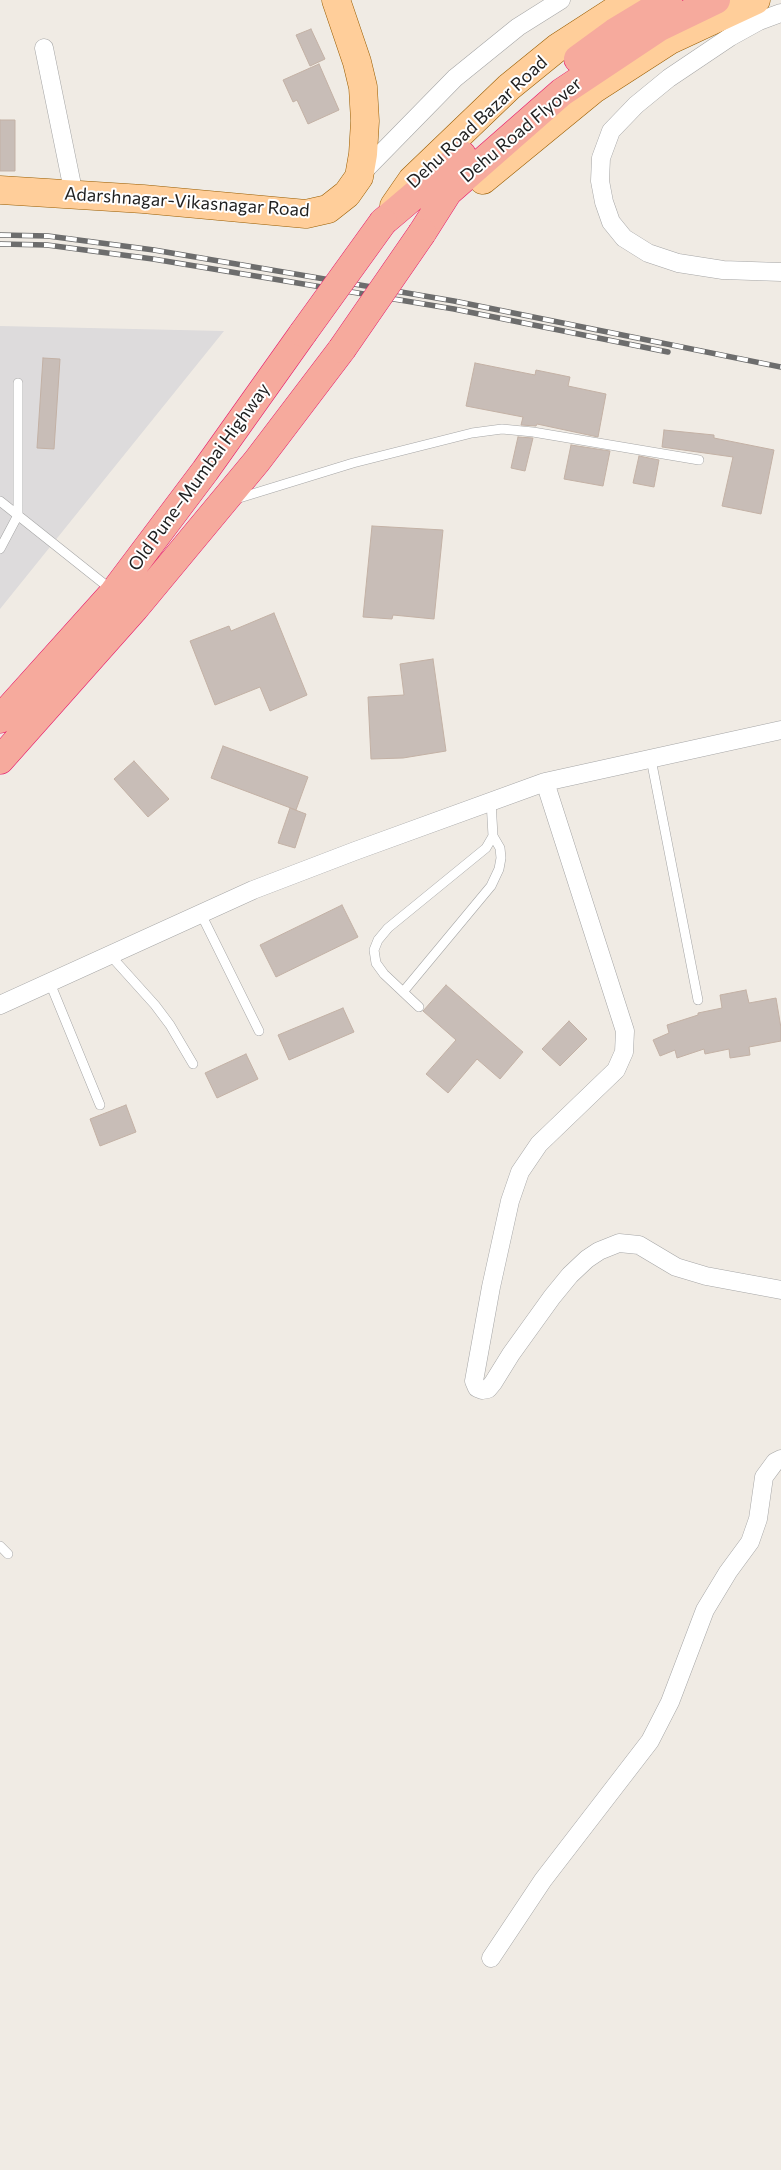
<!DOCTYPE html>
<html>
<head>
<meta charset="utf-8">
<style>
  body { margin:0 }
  canvas { display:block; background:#f0ebe4 }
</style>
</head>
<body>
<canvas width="781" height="2170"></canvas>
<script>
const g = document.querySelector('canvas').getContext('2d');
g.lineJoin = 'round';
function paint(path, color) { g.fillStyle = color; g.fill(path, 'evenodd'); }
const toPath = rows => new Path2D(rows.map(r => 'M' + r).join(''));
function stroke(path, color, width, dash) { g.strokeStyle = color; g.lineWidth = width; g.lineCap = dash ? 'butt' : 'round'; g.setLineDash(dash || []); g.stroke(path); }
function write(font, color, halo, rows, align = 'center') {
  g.font = font + ' Commissioner,sans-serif'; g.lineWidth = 4; g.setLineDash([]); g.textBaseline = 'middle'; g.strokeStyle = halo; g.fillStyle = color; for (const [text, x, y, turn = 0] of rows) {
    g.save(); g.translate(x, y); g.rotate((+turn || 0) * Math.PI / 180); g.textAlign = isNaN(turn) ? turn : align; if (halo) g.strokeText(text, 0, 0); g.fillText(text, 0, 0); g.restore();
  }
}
paint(toPath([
  [0,326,224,331,0,609]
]), '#dddbdc');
const building = toPath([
  [311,29,325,59,310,66,296,35,311,29],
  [319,64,339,110,308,124,297,100,293,102,283,80,319,64],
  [0,120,15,120,15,171,0,171,0,120],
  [43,358,60,359,54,449,37,448,43,358],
  [475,363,535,375,536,370,570,377,568,386,606,394,598,437,537,424,536,426,521,425,523,417,466,406,475,363],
  [664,430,714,435,714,438,774,450,761,514,722,506,733,457,662,447,664,430],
  [518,437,533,438,525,471,511,468,518,437],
  [571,445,610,451,603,486,564,479,571,445],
  [639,456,659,460,654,487,633,483,639,456],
  [372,526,443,530,434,619,393,615,392,619,363,617,372,526],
  [274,613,307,695,270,711,260,687,215,705,190,641,229,626,231,631,274,613],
  [433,659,446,751,403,758,371,759,368,697,404,695,400,664,433,659],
  [223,746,308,777,296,810,211,778,223,746],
  [134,761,169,799,148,817,114,779,134,761],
  [290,808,306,814,295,848,278,843,290,808],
  [342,905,358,937,276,977,260,945,342,905],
  [446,985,523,1052,500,1079,477,1059,448,1093,426,1074,456,1040,423,1011,446,985],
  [746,990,749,1003,776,998,781,1028,781,1041,749,1047,750,1055,730,1058,729,1049,705,1054,704,1049,677,1058,675,1050,660,1056,653,1040,669,1033,667,1025,698,1015,698,1013,722,1008,720,995,746,990],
  [343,1008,354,1032,289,1060,278,1035,343,1008],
  [569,1021,587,1039,560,1066,542,1049,569,1021],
  [246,1054,258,1079,217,1098,205,1073,246,1054],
  [126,1105,136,1132,100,1146,90,1119,126,1105]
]);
paint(building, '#c8bdb7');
stroke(building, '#c3b1a5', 1);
const service = toPath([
  [236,499,353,463,472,433,502,429,533,432,699,460],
  [0,501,113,591],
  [0,549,18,515,18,383],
  [651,759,698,1000],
  [201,914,259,1031],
  [110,955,155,1005,170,1025,193,1064],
  [50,983,100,1105],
  [403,992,491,886,499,869,501,858,500,848,493,836],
  [419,1007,384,974,376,963,374,950,378,940,388,928,486,848,493,836,491,801],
  [0,1546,8,1554]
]);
const minor = toPath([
  [781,13,759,21,730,37,669,78,636,105,611,131,601,158,600,181,604,202,611,222,624,238,648,253,678,263,723,270,781,272],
  [44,48,74,195],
  [360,175,455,78,518,27,561,0],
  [545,782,625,1031,624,1052,616,1070,539,1144,520,1172,510,1201,491,1287,474,1381,477,1388,482,1390,488,1389,493,1383,511,1354,552,1297,570,1275,587,1259,599,1251,619,1243,639,1245,676,1267,706,1276,781,1290],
  [0,1005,253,890,355,851,545,782,781,730],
  [491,1958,543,1880,650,1741,670,1702,705,1610,728,1572,750,1542,758,1519,764,1477,775,1462,781,1459]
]);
const primary = toPath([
  [483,180,594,89,670,40,756,0],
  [0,190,143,199,306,214,328,209,347,194,359,177,363,154,365,121,363,87,357,62,336,0],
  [394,206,412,180,509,87,557,48,631,0]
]);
const trunk = toPath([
  [578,59,615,32,668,0],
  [383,222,462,155],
  [422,233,448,192,562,92,658,28,716,0],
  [0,719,114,592,205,471,303,333],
  [0,760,135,608,257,461,342,349]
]);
stroke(service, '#a6a6a6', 10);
stroke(minor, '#a6a6a6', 19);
stroke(primary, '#995d00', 29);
stroke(trunk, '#e6196b', 29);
stroke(service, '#fff', 9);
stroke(minor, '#fff', 18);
stroke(primary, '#ffce9a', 28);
stroke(trunk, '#f6aa9d', 28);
const rail = toPath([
  [0,235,48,236,154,250,454,301,781,367],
  [0,244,47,245,153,259,454,309,668,352]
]);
stroke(rail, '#6d6d6d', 5.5);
stroke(rail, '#fff', 4, [11]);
const trunkBridge = toPath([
  [303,333,383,222],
  [342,349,422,233]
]);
stroke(trunkBridge, '#e6196b', 29, []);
stroke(trunkBridge, '#f6aa9d', 28);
write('18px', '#1f1f1f', '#fff', [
  ["Dehu Road Bazar Road",477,122,-43],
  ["Dehu Road Flyover",521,130,-40],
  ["Adarshnagar-Vikasnagar Road",187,202,4],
  ["Old Pune–Mumbai Highway",199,477,-54]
]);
</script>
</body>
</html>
